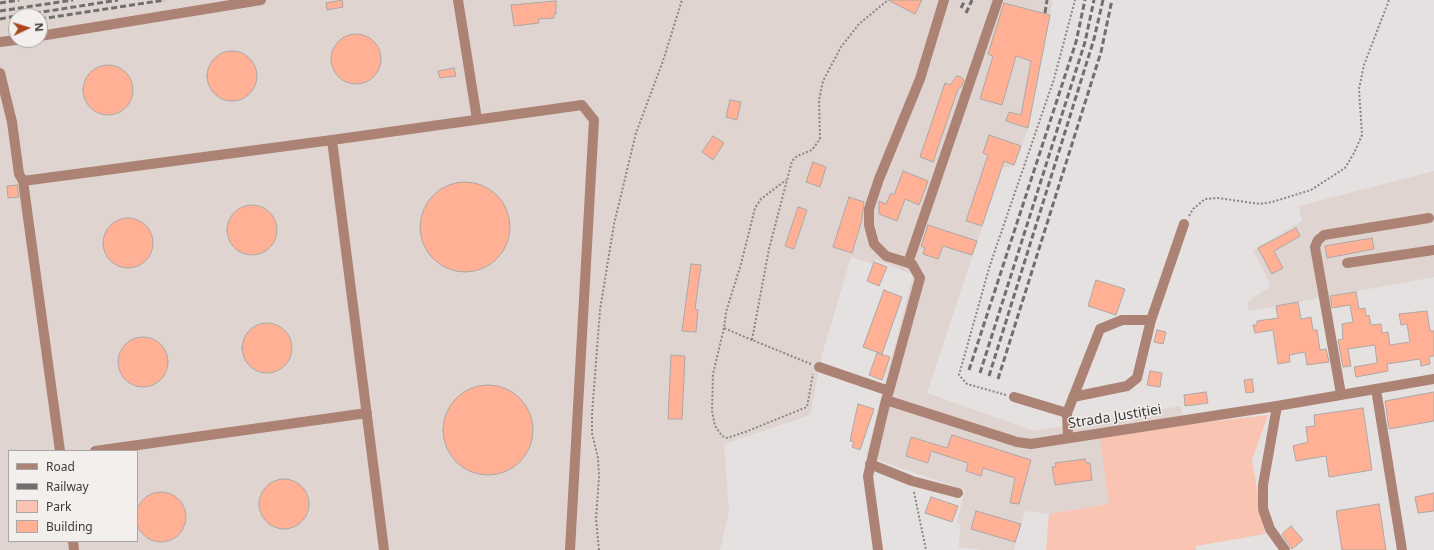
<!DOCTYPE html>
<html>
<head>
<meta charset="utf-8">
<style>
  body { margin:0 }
  #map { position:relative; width:1434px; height:550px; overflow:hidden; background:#e5e1e0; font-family:"Noto Sans",sans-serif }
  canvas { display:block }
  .legend { position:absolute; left:8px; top:450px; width:130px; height:92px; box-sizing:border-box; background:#f2efed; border:1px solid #a9a7a5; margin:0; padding:5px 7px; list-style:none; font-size:12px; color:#3c3a3a }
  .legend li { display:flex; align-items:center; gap:8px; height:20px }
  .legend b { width:20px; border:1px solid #a9a7a5 }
  .north { position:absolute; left:8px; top:8px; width:40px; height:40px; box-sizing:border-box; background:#f2efed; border:1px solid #a9a7a5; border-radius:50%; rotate:86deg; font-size:11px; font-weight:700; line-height:16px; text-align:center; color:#3c3a3a }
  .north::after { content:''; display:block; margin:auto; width:14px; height:18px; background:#ac461e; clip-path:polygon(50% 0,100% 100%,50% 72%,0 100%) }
</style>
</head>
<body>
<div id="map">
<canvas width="1434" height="550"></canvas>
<ul class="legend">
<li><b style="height:5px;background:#ac8274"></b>Road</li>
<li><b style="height:5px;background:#706e6e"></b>Railway</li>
<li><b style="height:11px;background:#f9c4b2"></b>Park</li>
<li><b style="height:11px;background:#ffb095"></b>Building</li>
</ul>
<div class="north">N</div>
</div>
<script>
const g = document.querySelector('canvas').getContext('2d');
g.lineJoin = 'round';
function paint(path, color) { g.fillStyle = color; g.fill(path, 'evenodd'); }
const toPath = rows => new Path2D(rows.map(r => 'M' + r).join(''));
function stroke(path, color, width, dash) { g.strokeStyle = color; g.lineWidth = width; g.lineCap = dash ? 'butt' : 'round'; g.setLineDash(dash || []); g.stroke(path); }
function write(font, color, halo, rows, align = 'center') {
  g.font = font + ' "Noto Sans",sans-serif'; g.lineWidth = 3; g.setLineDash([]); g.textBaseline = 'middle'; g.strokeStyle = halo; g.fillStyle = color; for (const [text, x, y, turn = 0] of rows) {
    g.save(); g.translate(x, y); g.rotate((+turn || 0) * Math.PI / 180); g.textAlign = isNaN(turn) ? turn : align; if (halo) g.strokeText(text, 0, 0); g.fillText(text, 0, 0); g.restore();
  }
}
paint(toPath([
  [0,0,1053,0,1028,128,1014,167,1002,167,927,393,1034,431,1181,406,1184,425,1109,504,1049,514,1025,511,1014,550,983,550,959,547,960,524,957,522,965,490,866,456,913,275,875,259,873,264,851,257,822,355,810,415,724,444,729,511,720,550,0,550],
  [16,16,40,16,40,40,16,40],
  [9,451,137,451,137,541,9,541],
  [1434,171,1434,277,1249,311,1247,302,1271,286,1253,250,1302,221,1299,206]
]), '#e0d4d0');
paint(toPath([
  [1268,415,1252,460,1265,534,1196,546,1196,550,1046,550,1049,514,1109,504,1100,438,1184,425]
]), '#f9c4b2');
const building = toPath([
  [342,0,343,7,327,10,326,3,342,0],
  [888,0,922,0,915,14,888,0],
  [556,1,556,14,554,14,554,18,538,19,539,23,514,26,511,5,556,1],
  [1004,3,1050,15,1028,128,1006,121,1009,112,1021,115,1031,61,1016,56,1002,105,980,99,993,56,988,54,1004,3],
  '331 59a25 25 0 1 1 50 0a25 25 0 1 1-50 0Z',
  '207 76a25 25 0 1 1 50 0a25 25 0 1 1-50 0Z',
  '83 90a25 25 0 1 1 50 0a25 25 0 1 1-50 0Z',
  [454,68,456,76,440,78,438,71,454,68],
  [957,76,961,77,964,80,962,86,958,89,933,162,920,157,945,83,950,85,957,76],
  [730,100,741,102,737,120,726,117,730,100],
  [989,135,1021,146,1014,165,1004,161,982,226,966,221,988,155,983,153,989,135],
  [713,136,724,143,713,160,702,152,713,136],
  [813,162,826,167,820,187,806,182,813,162],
  [903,171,928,181,919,205,905,199,897,221,879,214,879,201,886,204,891,193,894,195,903,171],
  '420 227a45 45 0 1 1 90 0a45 45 0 1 1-90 0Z',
  [17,185,19,197,8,198,7,186,17,185],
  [849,197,864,202,862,220,852,253,833,247,849,197],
  '227 230a25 25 0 1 1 50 0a25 25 0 1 1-50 0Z',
  [798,207,807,210,794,249,785,246,798,207],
  '103 243a25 25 0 1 1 50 0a25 25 0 1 1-50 0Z',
  [928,225,977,241,972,255,943,246,938,259,923,254,925,248,921,246,928,225],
  [1296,228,1300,236,1274,251,1283,268,1272,274,1258,248,1296,228],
  [1372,238,1374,249,1327,258,1325,246,1372,238],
  [874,262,887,267,879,286,867,281,874,262],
  [691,264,701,265,695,309,698,310,696,332,682,331,691,264],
  [1096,280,1125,289,1116,315,1088,306,1096,280],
  [884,290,902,297,882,354,863,347,884,290],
  [1356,292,1359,309,1365,308,1366,316,1369,315,1371,325,1381,324,1382,333,1388,332,1390,345,1410,342,1407,324,1401,325,1399,314,1427,311,1430,331,1434,331,1434,356,1429,357,1430,364,1421,366,1420,359,1387,364,1388,371,1356,377,1354,367,1377,363,1375,345,1348,349,1351,366,1343,367,1338,340,1343,339,1342,324,1353,322,1350,305,1332,308,1330,296,1356,292],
  [1298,302,1301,319,1311,317,1313,330,1317,330,1320,350,1326,349,1329,362,1307,365,1305,352,1289,355,1290,362,1278,364,1273,330,1255,333,1253,325,1257,325,1257,321,1278,318,1276,306,1298,302],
  '242 348a25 25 0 1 1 50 0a25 25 0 1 1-50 0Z',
  [1157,330,1166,332,1163,344,1154,342,1157,330],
  '118 362a25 25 0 1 1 50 0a25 25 0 1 1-50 0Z',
  [877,353,890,357,882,380,869,375,877,353],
  [671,355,685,356,682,419,668,419,671,355],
  [1150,371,1162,373,1160,387,1147,385,1150,371],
  [1252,379,1254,392,1246,393,1244,380,1252,379],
  '443 430a45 45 0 1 1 90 0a45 45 0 1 1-90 0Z',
  [1206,392,1208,403,1185,406,1184,395,1206,392],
  [1434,392,1434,421,1389,429,1385,401,1434,392],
  [858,404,874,409,860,450,852,447,854,442,850,441,858,404],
  [1363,408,1372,470,1329,477,1326,456,1296,461,1293,446,1308,442,1306,427,1315,426,1314,415,1363,408],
  [952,435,1031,460,1019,504,1010,503,1015,478,983,468,981,476,966,471,968,463,931,451,928,463,906,456,911,437,947,448,952,435],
  [1085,459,1086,463,1090,463,1092,480,1055,485,1052,467,1056,467,1055,463,1085,459],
  '259 504a25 25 0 1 1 50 0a25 25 0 1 1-50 0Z',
  '136 517a25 25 0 1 1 50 0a25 25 0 1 1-50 0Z',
  [1434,493,1434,511,1418,513,1415,497,1434,493],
  [931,497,958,506,952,522,925,513,931,497],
  [1379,504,1386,550,1342,550,1336,511,1379,504],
  [976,511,1021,524,1015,542,971,529,976,511],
  [1291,526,1303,540,1292,549,1282,534,1291,526]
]);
paint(building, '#ffb095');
stroke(building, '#aca8a7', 1);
stroke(toPath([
  [1189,216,1193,209,1205,199,1218,198,1260,204,1272,202,1311,190,1345,168,1354,153,1362,135,1359,89,1364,65,1389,0],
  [724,328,713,374,712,411,715,426,722,436,727,438,745,432,807,407,813,374],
  [752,340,724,328,726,312,741,264,755,208,761,199,786,180],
  [811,364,752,340,769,249,792,161,797,156,812,150,820,139,819,100,823,81,841,47,859,24,888,0],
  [1006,395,967,384,959,375,990,265,1054,79,1075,0],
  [914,492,926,550],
  [599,550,596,519,599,477,598,458,592,433,592,414,600,310,614,224,636,133,663,61,682,0]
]), '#898686', 2, [2, 2]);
stroke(toPath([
  [458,0,477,119],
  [40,36,261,0],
  [0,42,16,40],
  [0,73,12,122,19,174,23,181,60,451],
  [332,140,384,550],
  [23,181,332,140,582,105,594,120,570,550],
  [908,263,998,0],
  [1347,263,1434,250],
  [819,367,889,391,886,400,1017,442,1031,444,1277,406,1434,379],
  [1376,389,1402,550],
  [889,391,920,278,912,264,886,256,874,244,869,225,869,209,879,179,920,79,944,0],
  [1341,394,1315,247,1318,240,1324,235,1429,218],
  [1014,397,1067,413],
  [1073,397,1127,386,1137,378,1151,320,1184,224],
  [1277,406,1263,485,1263,509,1270,529,1285,550],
  [1068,438,1067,413,1100,329,1122,320,1151,320],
  [95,451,367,413],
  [870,464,912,481,958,493],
  [73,541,74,550],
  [878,550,868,476,886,400]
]), '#ac8274', 10);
stroke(toPath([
  [0,3,19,0],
  [961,8,965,0],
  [0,11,73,0],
  [966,13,972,0],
  [1045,13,1047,0],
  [17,16,118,0],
  [0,19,16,16],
  [40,19,165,0],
  [969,370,1076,42,1085,0],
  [980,373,1085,42,1094,0],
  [989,376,1094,39,1103,0],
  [998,379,1101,52,1112,0]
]), '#706e6e', 3, [6, 3]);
write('14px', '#3c3a3a', '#f2efed', [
  ["Strada Justiției",1115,417,-9]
]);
</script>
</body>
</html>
